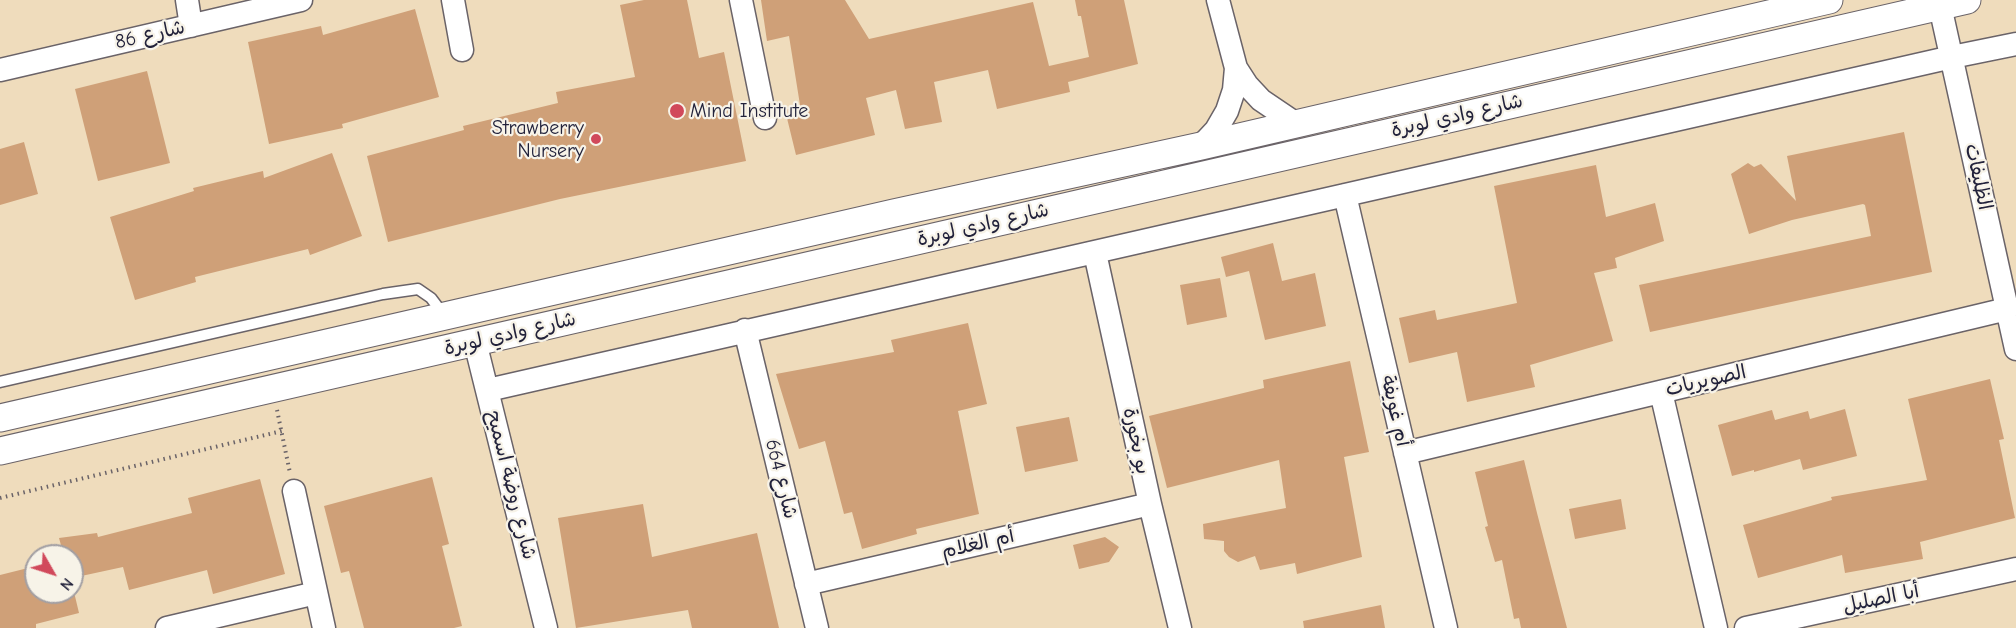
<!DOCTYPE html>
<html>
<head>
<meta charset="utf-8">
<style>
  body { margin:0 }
  #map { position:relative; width:2016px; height:628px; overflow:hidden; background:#efdcbc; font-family:"Comic Neue",sans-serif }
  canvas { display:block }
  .north { position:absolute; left:24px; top:544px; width:60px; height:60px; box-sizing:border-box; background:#f7f3e8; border:2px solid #a29fa3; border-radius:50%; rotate:129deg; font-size:16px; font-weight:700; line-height:24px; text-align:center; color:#22223b }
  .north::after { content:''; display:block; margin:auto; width:21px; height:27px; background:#d1495b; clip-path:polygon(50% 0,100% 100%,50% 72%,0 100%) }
</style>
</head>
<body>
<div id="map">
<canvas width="2016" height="628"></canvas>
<div class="north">N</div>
</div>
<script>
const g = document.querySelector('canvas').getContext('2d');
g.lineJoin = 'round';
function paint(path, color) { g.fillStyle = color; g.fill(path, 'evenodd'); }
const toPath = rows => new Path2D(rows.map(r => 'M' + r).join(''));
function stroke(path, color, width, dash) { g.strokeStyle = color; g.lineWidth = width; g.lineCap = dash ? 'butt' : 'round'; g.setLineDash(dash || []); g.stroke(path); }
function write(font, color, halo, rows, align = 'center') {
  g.font = font + ' "Comic Neue","Playpen Sans Arabic",sans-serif'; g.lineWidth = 4.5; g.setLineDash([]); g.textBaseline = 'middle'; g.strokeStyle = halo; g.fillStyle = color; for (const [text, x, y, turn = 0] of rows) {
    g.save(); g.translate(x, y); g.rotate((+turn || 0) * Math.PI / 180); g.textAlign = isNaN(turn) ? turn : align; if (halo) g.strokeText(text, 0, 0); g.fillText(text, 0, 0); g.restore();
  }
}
paint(toPath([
  [644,0,687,0,699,58,724,52,746,161,560,199,388,242,367,156,464,130,463,126,558,103,556,92,635,77,620,5],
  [761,0,845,0,869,39,1033,2,1049,66,1089,57,1081,16,1078,16,1075,0,1124,0,1138,64,1068,82,1070,92,997,109,988,70,934,82,942,122,905,129,896,90,866,98,875,135,796,155,785,110,800,105,789,36,767,41],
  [415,9,439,97,342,124,343,128,269,144,248,42,321,26,323,35],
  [147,71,170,163,98,181,75,89],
  [1904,132,1932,272,1650,332,1639,285,1871,236,1865,205,1863,204,1792,220,1749,234,1731,174,1748,163,1754,167,1761,164,1796,201,1787,156],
  [24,142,38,194,0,205,0,149],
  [332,153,362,236,310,255,308,249,195,277,196,282,135,300,110,217,194,191,193,188,263,171,264,178],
  [1596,165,1606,217,1655,203,1664,241,1615,258,1617,268,1594,273,1613,341,1530,365,1535,387,1467,402,1457,352,1409,363,1399,318,1435,310,1437,320,1517,303,1494,186],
  [1273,243,1282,281,1315,273,1326,326,1265,340,1249,271,1226,277,1221,257],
  [1220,278,1227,317,1187,325,1180,285],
  [968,323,987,404,958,411,979,514,916,529,917,534,862,549,852,512,844,514,825,441,799,449,776,374,894,352,891,340],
  [1350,361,1369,452,1344,457,1362,557,1297,574,1295,563,1260,570,1255,556,1238,562,1229,557,1224,551,1224,541,1204,539,1203,524,1286,508,1279,460,1167,488,1149,416,1264,388,1263,380],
  [1990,379,2004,439,1999,440,2015,518,1920,542,1923,559,1845,573,1842,555,1758,578,1743,525,1832,500,1831,497,1927,480,1908,399],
  [1845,409,1857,456,1803,470,1800,459,1754,472,1754,470,1732,476,1718,425,1772,410,1775,420,1808,411,1810,419],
  [1069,417,1078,461,1025,472,1016,427],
  [1524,460,1537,513,1567,628,1521,628,1519,618,1514,619,1502,560,1495,562,1485,527,1488,526,1475,472],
  [432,477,449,544,442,546,462,626,454,628,364,628,349,571,341,573,324,506],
  [260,479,285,574,213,594,207,570,129,590,123,567,72,578,72,556,64,556,59,538,97,533,98,537,192,513,188,498],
  [1621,499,1626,529,1575,539,1569,509],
  [643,504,652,557,757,533,779,628,692,628,688,610,576,628,558,518],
  [1105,537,1119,547,1109,562,1079,569,1073,545],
  [36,566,36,592,74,592,79,613,36,624,36,628,0,628,0,575],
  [1381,605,1385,628,1304,628,1303,621]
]), '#cfa078');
const service = toPath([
  [0,382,383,294,418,289,431,298,443,314]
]);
const minor = toPath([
  [187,0,191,26],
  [453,0,462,50],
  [741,0,765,118],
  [1940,6,2016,349],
  [1236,68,1247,85,1261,100,1295,123],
  [0,70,301,0],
  [1201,146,1216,130,1227,111,1234,90,1236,68,1218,0],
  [1345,195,1446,628],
  [1095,253,1150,504,1180,628],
  [745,330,817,628],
  [475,342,546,628],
  [488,390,1952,57,2016,44],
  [1661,392,1716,628],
  [1405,453,2007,309],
  [294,491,324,628],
  [806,584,1150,504],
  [167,628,316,593],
  [1746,628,2016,569]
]);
const tertiary = toPath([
  [0,418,894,213,1201,146,1829,0],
  [0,451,1967,0]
]);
stroke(service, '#6a6368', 13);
stroke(minor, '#6a6368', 25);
stroke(tertiary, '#6a6368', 29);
stroke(toPath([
  [277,410,290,473],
  [0,498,282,431]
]), '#6a6368', 4, [1.5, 4.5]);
stroke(service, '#fff', 10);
stroke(minor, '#fff', 22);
stroke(tertiary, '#fff', 27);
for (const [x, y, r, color] of [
  [677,111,8,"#d1495b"],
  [596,139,6,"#d1495b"]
]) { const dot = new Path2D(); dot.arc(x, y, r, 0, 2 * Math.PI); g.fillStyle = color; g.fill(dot); stroke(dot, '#f7f3e8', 2); }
write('20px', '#22223b', '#f7f3e8', [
  ["شارع 86",150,35,-13],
  ["شارع وادي لوبرة",1457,116,-13],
  ["الظليفات",1978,177,78],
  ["شارع وادي لوبرة",983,225,-13],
  ["شارع وادي لوبرة",510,334,-13],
  ["الصويريات",1706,381,-13],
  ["أم غويفة",1395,411,77],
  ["بو بخورة",1136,441,78],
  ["شارع 664",781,479,76],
  ["شارع روضة اسميح",511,485,76],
  ["أم الغلام",978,544,-13],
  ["أبا الصليل",1881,599,-12]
]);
write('20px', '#22223b', '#f7f3e8', [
  ["Mind Institute",690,111],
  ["Strawberry",584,128,"right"],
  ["Nursery",584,151,"right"]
], 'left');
</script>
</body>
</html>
